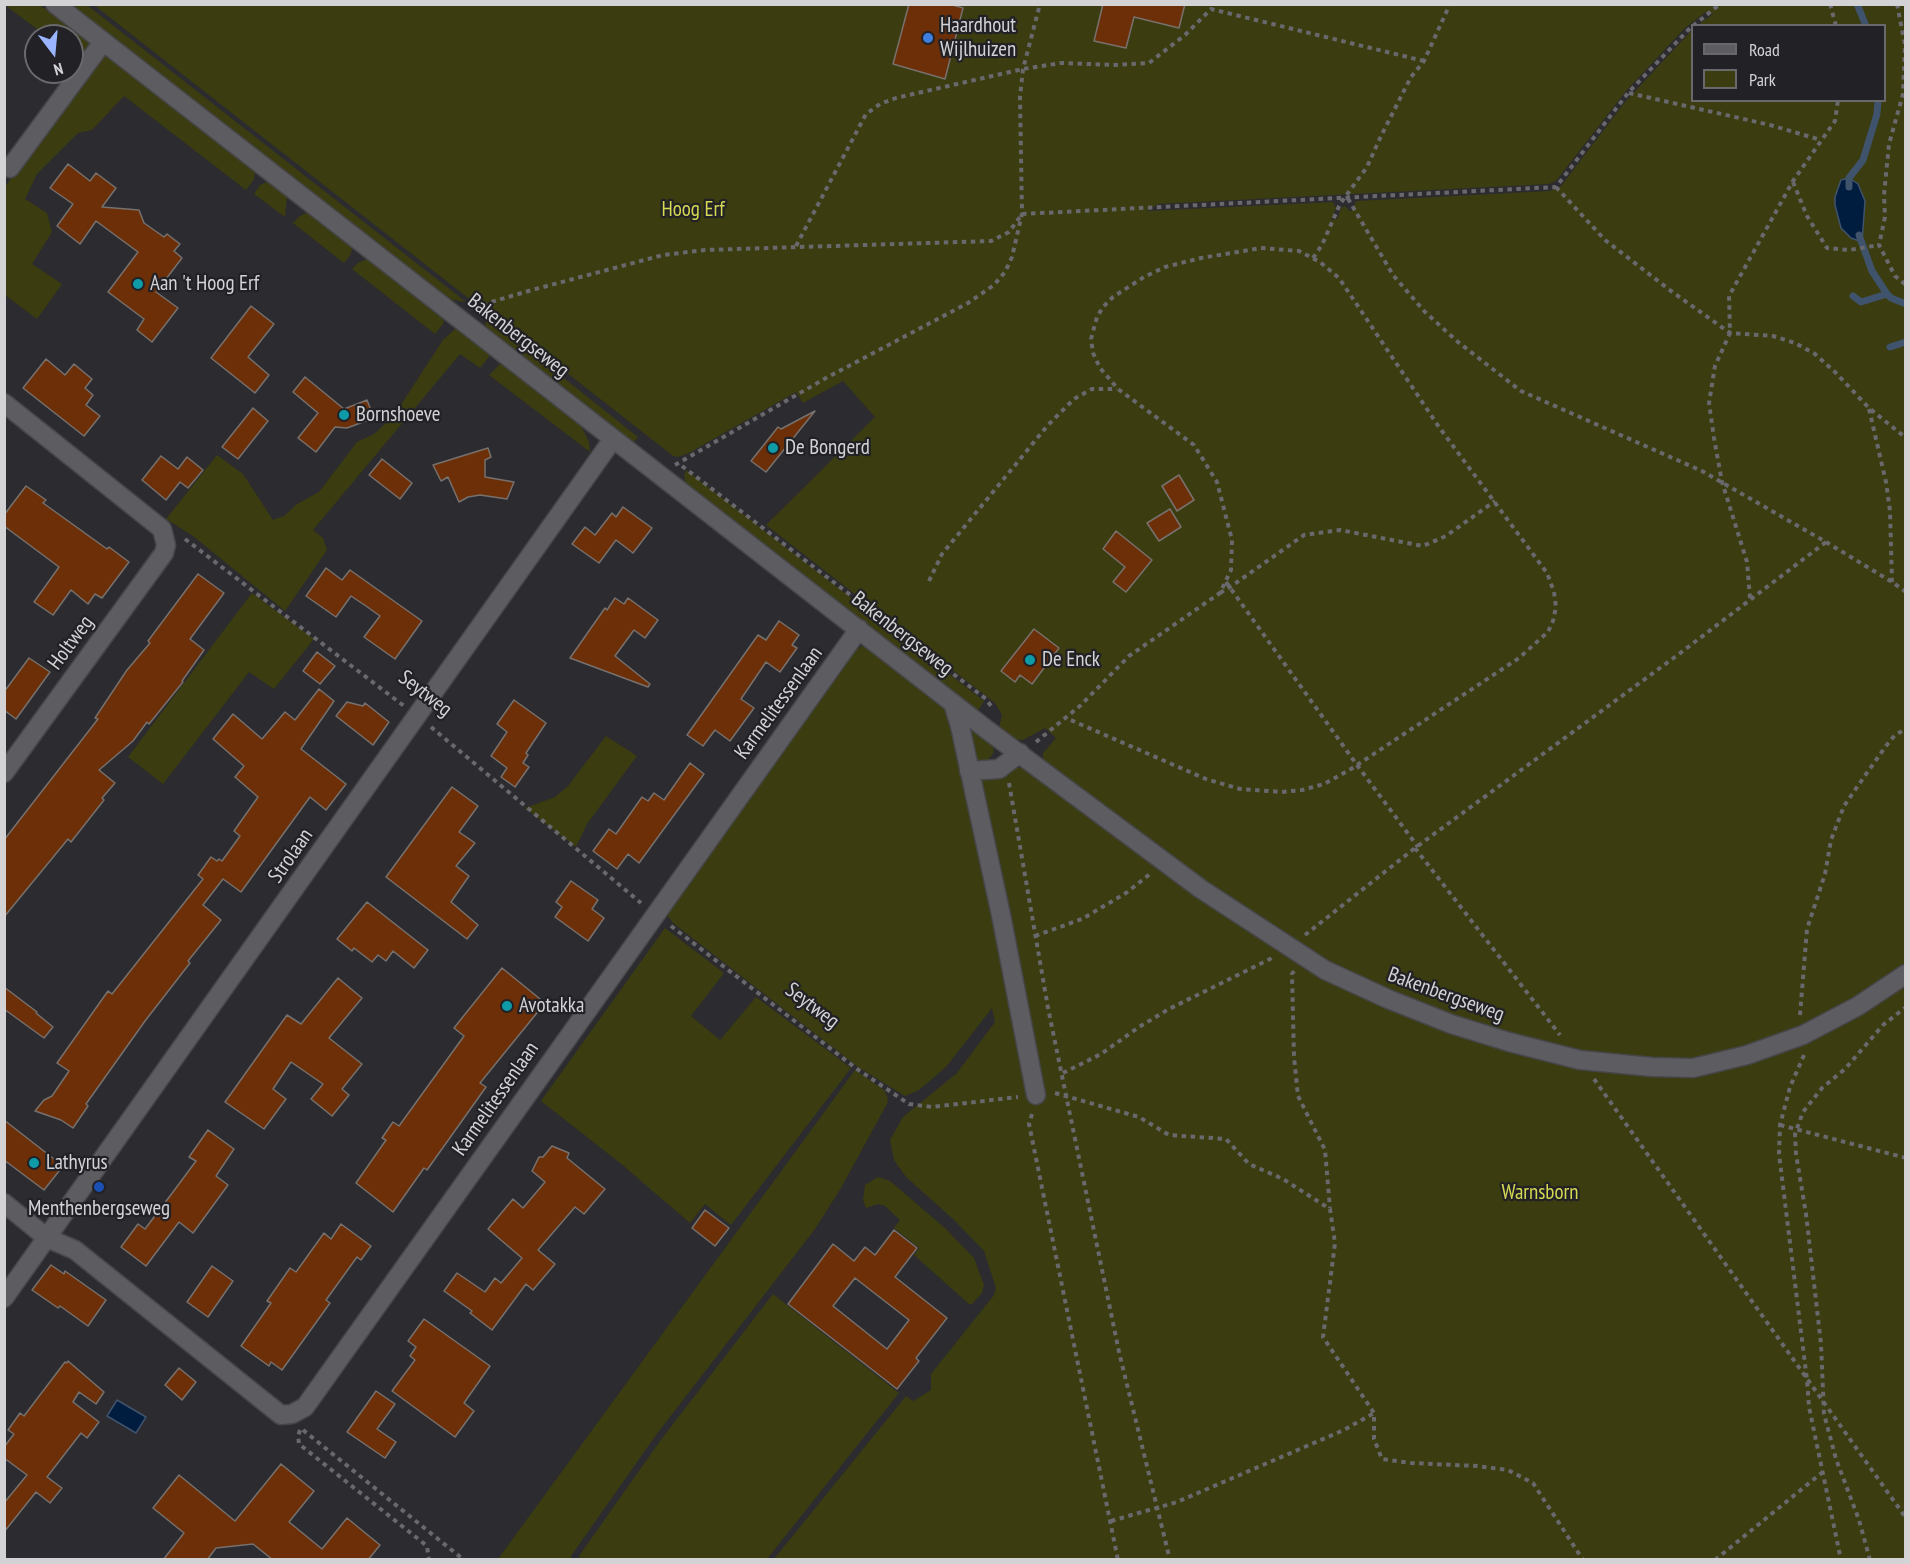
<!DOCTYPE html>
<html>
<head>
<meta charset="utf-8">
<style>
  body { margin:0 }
  #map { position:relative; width:1910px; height:1564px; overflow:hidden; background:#2c2b30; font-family:"PT Sans Narrow",sans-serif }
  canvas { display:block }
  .frame { position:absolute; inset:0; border:6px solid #d3d3d6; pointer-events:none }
  .legend { position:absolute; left:1691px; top:24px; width:195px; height:78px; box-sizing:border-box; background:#222226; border:2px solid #69696c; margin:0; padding:8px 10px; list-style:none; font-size:18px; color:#d3d3d6 }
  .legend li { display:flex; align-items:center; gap:12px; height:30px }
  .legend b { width:30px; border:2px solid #69696c }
  .north { position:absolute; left:24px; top:24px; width:60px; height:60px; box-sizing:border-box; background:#222226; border:2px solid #69696c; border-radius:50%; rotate:164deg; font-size:16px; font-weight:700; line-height:24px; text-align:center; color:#d3d3d6 }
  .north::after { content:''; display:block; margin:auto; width:21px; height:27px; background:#9ab5fd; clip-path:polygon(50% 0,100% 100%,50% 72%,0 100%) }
</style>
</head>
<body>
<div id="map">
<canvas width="1910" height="1564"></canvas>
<div class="frame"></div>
<ul class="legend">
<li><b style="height:8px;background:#5c5c61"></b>Road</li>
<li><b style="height:16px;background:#3b3c0f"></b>Park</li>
</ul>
<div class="north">N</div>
</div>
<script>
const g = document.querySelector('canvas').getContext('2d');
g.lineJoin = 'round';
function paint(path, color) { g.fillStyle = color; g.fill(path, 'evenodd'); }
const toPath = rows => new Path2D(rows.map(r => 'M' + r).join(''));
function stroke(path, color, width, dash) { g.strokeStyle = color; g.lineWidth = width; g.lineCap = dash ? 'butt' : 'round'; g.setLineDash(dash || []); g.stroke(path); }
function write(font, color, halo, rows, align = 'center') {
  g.font = font + ' "PT Sans Narrow",sans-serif'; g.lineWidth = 4.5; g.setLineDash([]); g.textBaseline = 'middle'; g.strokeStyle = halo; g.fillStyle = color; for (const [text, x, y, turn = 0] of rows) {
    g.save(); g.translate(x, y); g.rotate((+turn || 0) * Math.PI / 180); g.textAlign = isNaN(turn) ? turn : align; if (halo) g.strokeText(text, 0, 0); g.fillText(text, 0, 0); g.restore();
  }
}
paint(toPath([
  [5,5,40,5,91,44,81,63,72,56,72,36,46,36],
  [70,5,87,5,466,302,448,299],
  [94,5,1905,5,1905,1559,774,1559,906,1396,913,1401,931,1390,931,1374,994,1295,996,1288,984,1251,953,1219,906,1177,894,1160,890,1140,903,1117,957,1073,995,1022,992,1008,946,1067,919,1090,905,1096,858,1067,673,923,668,916,668,911,856,650,865,644,947,707,964,768,1024,768,1208,884,1043,760,1043,753,1056,738,1045,728,1023,740,1015,739,999,728,1002,715,995,703,766,525,875,417,843,381,803,403,796,392,689,453,678,457,673,456,488,311,472,301],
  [1706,12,1713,14,1698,25,1884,26,1884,100,1692,100,1692,30,1625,102,1561,186,1550,191,1356,201,1351,212,1345,206,1341,208,1337,219,1331,220,1336,208,1333,202,1146,211,1158,204,1549,184,1556,181,1626,91,1685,28],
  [106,55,255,171,254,179,246,190,124,96,92,130,78,133,37,174,25,199,47,213,52,232,32,264,62,284,37,319,5,295,4,188,101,57],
  [267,182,287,197,285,217,254,194,260,185],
  [307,213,352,247,351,254,344,263,293,223,300,216],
  [367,259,444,320,443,324,435,334,352,269,358,263],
  [487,317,638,437,632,444,485,327],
  [456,328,489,354,489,357,480,368,460,354,313,530,323,538,327,550,285,611,193,536,166,519,217,455,243,474,273,520,284,516,297,504,319,492,357,442,374,434,393,417,443,340],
  [501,363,580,424,589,442,590,452,489,375],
  [686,470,984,701,978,711,686,484,684,476],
  [252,593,314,639,274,689,249,672,163,784,128,757],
  [967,725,992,743,994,752,988,760,973,763],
  [606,736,637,756,587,824,576,847,525,808,555,797,568,786],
  [665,928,724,973,691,1016,720,1040,756,997,851,1068,731,1225,705,1204,690,1223,620,1163,541,1101],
  [855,1070,884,1090,887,1096,888,1102,841,1188,815,1229,656,1435,571,1556,572,1559,498,1559],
  [878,1177,890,1181,945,1228,974,1258,984,1285,982,1293,972,1304,969,1304,914,1255,919,1248,894,1228,900,1220,885,1206,878,1204,866,1208,863,1200,865,1185],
  [773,1294,899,1393,767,1559,579,1559,579,1556,660,1441]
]), '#3b3c0f');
const water = toPath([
  [1849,178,1858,184,1865,201,1862,242,1851,238,1841,228,1835,205,1835,197,1841,180,1849,178],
  [117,1400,146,1417,136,1433,107,1416,117,1400]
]);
paint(water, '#001c3e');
stroke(water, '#3f536c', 1.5);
stroke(toPath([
  [1857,4,1866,26],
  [1849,187,1849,178,1863,160,1877,114,1878,100],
  [1859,235,1872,271,1887,294,1891,298,1906,304],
  [1853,296,1861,302,1887,294],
  [1890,347,1906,342]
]), '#3f536c', 7);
const building = toPath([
  [909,4,949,4,963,8,945,79,893,64,909,4],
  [1103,4,1185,4,1179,28,1134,17,1126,48,1094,41,1103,4],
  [68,164,90,181,96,173,116,188,102,207,139,210,144,223,164,237,167,234,180,244,174,251,182,258,156,292,178,308,152,342,137,330,144,319,108,292,138,252,96,221,80,244,57,226,73,204,50,188,68,164],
  [251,306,274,324,248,357,269,375,255,393,211,358,251,306],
  [46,359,65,375,74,364,92,379,85,388,93,395,86,405,100,416,84,436,23,388,46,359],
  [305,377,344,409,367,400,374,418,347,428,335,427,316,452,298,438,318,413,293,392,305,377],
  [253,408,268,421,238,459,222,447,253,408],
  [815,411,766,472,751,461,778,427,781,429,815,411],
  [488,448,491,457,485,460,485,477,514,482,507,499,480,495,468,497,459,502,448,477,441,481,433,465,488,448],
  [161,456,178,469,187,457,203,470,188,488,180,482,166,500,142,480,161,456],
  [382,459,412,483,400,499,369,475,382,459],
  [1179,475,1194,500,1177,511,1162,486,1179,475],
  [26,486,46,500,43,503,107,549,109,547,129,562,102,598,95,594,88,604,71,590,53,615,34,602,59,567,4,526,4,515,26,486],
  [623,507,652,528,633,553,616,540,599,563,572,544,585,527,595,535,612,513,616,517,623,507],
  [1170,509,1181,527,1159,541,1147,523,1170,509],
  [1116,531,1152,560,1126,592,1113,582,1125,567,1103,549,1116,531],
  [326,568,342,580,350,570,422,621,395,659,364,637,380,616,366,606,351,596,336,617,306,596,326,568],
  [198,574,224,593,190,639,204,650,182,681,183,682,149,724,147,722,133,741,99,770,115,783,102,798,104,800,71,842,68,839,4,917,4,840,98,719,95,718,127,670,150,643,148,641,198,574],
  [615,598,624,604,628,598,658,620,645,638,634,630,615,656,650,684,648,687,570,658,605,608,607,610,615,598],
  [779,621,799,635,792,645,797,648,780,672,766,662,741,699,754,708,730,741,715,730,703,746,687,735,758,635,766,640,779,621],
  [1034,629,1059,648,1032,684,1020,675,1015,682,1001,671,1034,629],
  [317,652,335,666,320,684,303,671,317,652],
  [29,658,50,672,16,719,4,710,4,692,29,658],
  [319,689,334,701,301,749,346,784,326,810,310,797,241,892,223,879,203,905,221,920,188,961,190,963,145,1021,86,1104,88,1106,73,1128,61,1120,35,1111,44,1100,52,1096,69,1071,57,1063,108,991,112,994,203,879,198,875,211,857,217,861,219,859,222,861,240,836,234,831,258,797,235,777,244,766,213,739,233,714,262,739,285,712,295,720,319,689],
  [514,700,546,723,526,753,528,755,523,763,529,767,515,787,501,777,507,768,491,756,507,732,497,724,514,700],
  [347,702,363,706,365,703,389,722,373,745,336,716,347,702],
  [690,763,704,774,639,863,628,854,617,869,593,851,609,829,616,834,642,797,648,801,654,793,664,800,690,763],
  [452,787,478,806,459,832,475,843,456,866,469,876,451,902,478,925,467,939,386,877,452,787],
  [571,881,598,900,592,909,604,918,588,941,555,917,562,907,556,902,571,881],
  [367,902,428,950,414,968,393,951,386,961,378,955,372,962,354,948,352,951,337,939,367,902],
  [502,968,545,1003,480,1083,486,1087,427,1170,424,1168,393,1212,356,1183,386,1140,382,1138,393,1122,399,1126,464,1036,454,1028,502,968],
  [338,978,362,998,329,1038,362,1064,342,1089,349,1095,332,1116,311,1099,323,1084,291,1062,273,1089,286,1099,264,1129,225,1102,287,1015,301,1024,338,978],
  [4,987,37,1012,36,1013,53,1027,44,1038,4,1009,4,987],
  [4,1120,63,1166,44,1190,4,1160,4,1120],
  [208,1130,234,1149,216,1176,228,1185,193,1233,179,1222,146,1266,121,1247,138,1224,145,1229,173,1192,196,1161,189,1157,208,1130],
  [552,1146,569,1153,567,1158,605,1189,584,1214,575,1207,538,1250,555,1264,533,1290,526,1284,492,1330,470,1313,472,1311,444,1291,457,1273,485,1292,495,1278,501,1283,522,1258,488,1229,513,1199,523,1208,545,1182,532,1171,539,1157,543,1157,552,1146],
  [705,1210,729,1228,715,1246,692,1228,705,1210],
  [341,1224,371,1246,361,1260,357,1257,326,1300,330,1303,282,1370,271,1362,269,1366,241,1346,271,1303,267,1301,290,1268,296,1272,324,1233,331,1239,341,1224],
  [894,1230,917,1248,895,1277,947,1318,916,1358,919,1361,897,1389,788,1304,833,1244,854,1261,865,1247,875,1255,894,1230],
  [855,1278,909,1320,887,1349,833,1306,855,1278],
  [51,1265,64,1274,65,1271,106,1300,88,1326,60,1306,58,1308,32,1290,51,1265],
  [212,1266,233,1281,208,1317,187,1302,212,1266],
  [424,1319,490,1366,464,1403,474,1411,455,1437,392,1391,415,1360,410,1356,416,1347,408,1341,424,1319],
  [68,1361,104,1392,96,1404,79,1392,73,1402,99,1422,87,1438,81,1433,47,1477,62,1488,50,1503,36,1492,4,1532,4,1503,27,1475,4,1458,4,1447,14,1434,8,1430,20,1413,24,1416,65,1362,67,1363,68,1361],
  [179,1368,196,1382,182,1400,165,1385,179,1368],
  [376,1391,395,1404,377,1429,396,1442,385,1458,347,1432,376,1391],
  [281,1464,314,1491,289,1522,322,1549,347,1518,380,1545,368,1560,273,1560,253,1544,216,1548,207,1560,163,1560,184,1533,153,1508,179,1475,235,1521,281,1464]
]);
paint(building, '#6d2f07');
stroke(building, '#77716e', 1.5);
const street = toPath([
  [55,4,986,729,1201,889,1325,970,1388,999,1451,1024,1509,1042,1580,1060,1652,1067,1693,1068,1747,1055,1803,1035,1858,1006,1906,974],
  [10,168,103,42],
  [4,403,162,529,166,545,164,553,4,773],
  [953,703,960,726,1001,915,1036,1095],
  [969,771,999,769,1020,753],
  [4,1203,47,1238,75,1250,281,1415,292,1414,305,1407,859,629],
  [4,1298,613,439]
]);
stroke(street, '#464649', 21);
stroke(toPath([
  [1830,4,1836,26],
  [1897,4,1905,45,1903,94,1889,144,1884,195,1885,217,1879,245,1895,276,1906,285],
  [1693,26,1720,4],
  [1629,93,1770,125,1821,140],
  [1793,182,1807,216,1827,248,1849,250,1879,245],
  [1556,187,1605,240,1671,291,1730,333,1773,336,1795,343,1815,354,1835,372,1869,408,1906,438],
  [1022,214,1556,187,1628,93,1692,26],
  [796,246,866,114,880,104,896,98,1023,69,1061,63,1115,65,1149,63,1185,35,1211,9,1424,61],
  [1313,258,1322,245,1340,204,1367,167,1381,136,1411,77,1424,61,1450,4],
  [476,311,491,302,532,290,663,255,705,250,991,241,1009,232,1020,217],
  [1869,409,1886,482,1890,511,1892,582],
  [675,465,826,378,968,303,994,285,1005,272,1012,257,1022,214,1020,97,1023,69,1040,4],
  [682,466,986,699,991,706],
  [185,539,404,706],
  [1826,542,1892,582,1906,592],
  [929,581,942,554,1048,425,1074,399,1092,389,1117,389],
  [1226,582,1357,765,1418,847],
  [1220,593,1233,585,1304,535,1340,530,1423,546,1446,536,1495,501],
  [1750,598,1747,562,1722,482,1714,438,1709,403,1715,366,1730,333,1729,296,1793,181,1835,121,1838,100],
  [431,727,641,903],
  [1036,742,1081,705,1129,656,1220,593,1231,570,1232,540,1217,482,1194,445,1118,389,1100,368,1093,353,1091,339,1097,317,1103,307,1113,297,1144,277,1165,267,1201,258,1261,248,1299,251,1320,262,1339,278,1439,427,1547,573,1554,592,1556,607,1553,621,1548,632,1519,658,1351,769,1324,784,1302,790,1282,792,1240,789,1206,779,1066,718],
  [1009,783,1048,1008,1119,1352,1170,1560],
  [1415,848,1560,1035],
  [671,926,857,1069,909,1104,932,1107,1018,1097],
  [1305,935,1415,848,1679,654,1826,542,1702,471,1521,391,1458,342,1425,312,1393,275,1347,197],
  [1035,936,1082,919,1126,893,1150,874],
  [1294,971,1292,974,1294,1057,1298,1096,1325,1150,1330,1208],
  [1800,1015,1807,929,1825,874,1831,840,1844,806,1864,777,1886,746,1895,735,1906,729],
  [1804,1055,1790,1087,1780,1125,1779,1154,1807,1380,1809,1407,1841,1560],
  [1063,1073,1101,1054,1139,1027,1169,1009,1272,958],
  [1594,1079,1906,1518],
  [1055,1093,1139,1117,1169,1135,1226,1139,1249,1164,1283,1179,1330,1209,1335,1243,1323,1337,1374,1413,1374,1439,1382,1459,1411,1463,1477,1466,1508,1470,1533,1483,1583,1560],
  [1032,1114,1029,1124,1118,1560],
  [1780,1125,1906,1158],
  [300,1430,298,1436,299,1444,427,1546,429,1560],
  [303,1430,464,1560],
  [1111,1521,1177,1502,1344,1430,1374,1413],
  [1715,1560,1824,1471],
  [1870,1560,1859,1520,1836,1459,1824,1414,1821,1344,1806,1214,1796,1154,1795,1134,1803,1112,1822,1088,1845,1069,1883,1025,1906,1007]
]), '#69686c', 4, [4.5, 4.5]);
stroke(street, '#5c5c61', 18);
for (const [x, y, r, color] of [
  [928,38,6,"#3f7fe0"],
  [138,284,6,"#0f9aa8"],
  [344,415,6,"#0f9aa8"],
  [773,448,6,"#0f9aa8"],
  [1030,660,6,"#0f9aa8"],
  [507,1006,6,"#0f9aa8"],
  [34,1163,6,"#0f9aa8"],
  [99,1187,6,"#1a4fb4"]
]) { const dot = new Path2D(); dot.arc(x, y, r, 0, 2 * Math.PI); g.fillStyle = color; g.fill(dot); stroke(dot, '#222226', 2); }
write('21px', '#d3d3d6', '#222226', [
  ["Haardhout",940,26],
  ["Wijlhuizen",940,50],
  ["Aan 't Hoog Erf",150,284],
  ["Bornshoeve",356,415],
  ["De Bongerd",785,448],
  ["De Enck",1042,660],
  ["Avotakka",519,1006],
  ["Lathyrus",46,1163],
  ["Menthenbergseweg",99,1209,"center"]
], 'left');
write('21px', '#d5d852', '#222226', [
  ["Hoog Erf",693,210],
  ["Warnsborn",1540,1193]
]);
write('21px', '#d3d3d6', '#222226', [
  ["Bakenbergseweg",518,336,38],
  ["Bakenbergseweg",902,634,38],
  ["Holtweg",71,643,-54],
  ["Seytweg",425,694,38],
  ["Karmelitessenlaan",779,703,-54],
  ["Strolaan",291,856,-55],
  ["Bakenbergseweg",1446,995,20],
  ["Seytweg",812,1006,37],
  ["Karmelitessenlaan",496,1099,-55]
]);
</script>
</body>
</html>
